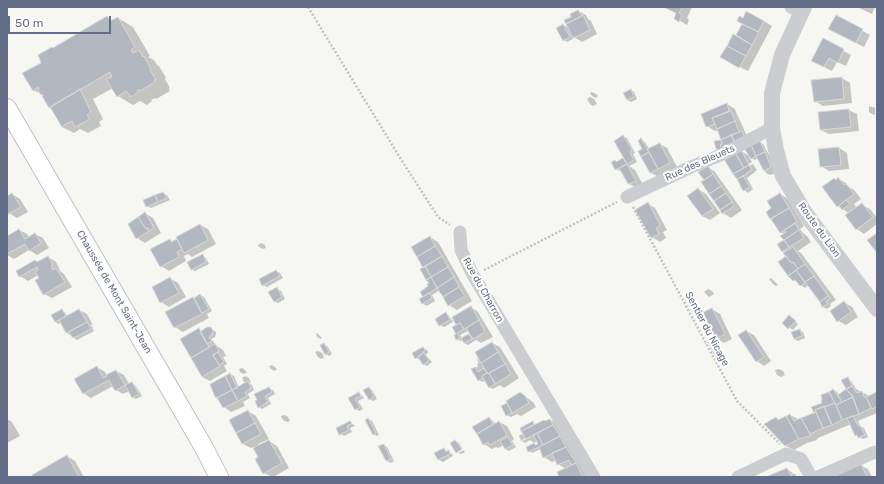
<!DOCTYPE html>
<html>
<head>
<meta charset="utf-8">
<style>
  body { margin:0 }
  #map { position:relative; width:884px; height:484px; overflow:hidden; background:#f6f7f3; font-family:Rubik,sans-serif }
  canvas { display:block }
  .frame { position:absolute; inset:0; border:8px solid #636d87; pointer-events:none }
  .scale { position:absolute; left:8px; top:16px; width:103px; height:18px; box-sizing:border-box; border:2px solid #636d87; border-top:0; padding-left:5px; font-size:12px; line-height:14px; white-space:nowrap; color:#636d87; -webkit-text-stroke:3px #fff; paint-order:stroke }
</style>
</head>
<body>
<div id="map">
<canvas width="884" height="484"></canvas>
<div class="frame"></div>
<div class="scale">50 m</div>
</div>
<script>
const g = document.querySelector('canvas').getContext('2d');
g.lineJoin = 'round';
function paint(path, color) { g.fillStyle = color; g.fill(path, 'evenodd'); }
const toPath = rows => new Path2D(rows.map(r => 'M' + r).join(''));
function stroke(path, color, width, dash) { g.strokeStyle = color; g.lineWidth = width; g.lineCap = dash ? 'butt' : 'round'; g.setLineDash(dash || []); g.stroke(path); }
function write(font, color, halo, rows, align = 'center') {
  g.font = font + ' Rubik,sans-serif'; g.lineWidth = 4; g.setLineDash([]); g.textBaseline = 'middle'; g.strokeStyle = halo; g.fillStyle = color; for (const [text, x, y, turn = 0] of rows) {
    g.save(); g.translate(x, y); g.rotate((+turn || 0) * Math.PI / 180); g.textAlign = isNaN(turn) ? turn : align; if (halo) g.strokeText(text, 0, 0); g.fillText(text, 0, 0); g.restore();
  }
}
paint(toPath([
  [664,7,692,7,687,18,689,20,687,25,675,18,677,14],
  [857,7,875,7,872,14],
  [578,11,586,15,588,19,591,21,597,34,582,42,572,36,573,39,567,42,564,40,558,28,563,25,569,28,573,17],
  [836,16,870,35,864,47,837,33],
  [107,17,113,21,118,18,133,27,150,56,148,57,154,60,157,65,159,66,166,78,165,79,170,88,169,89,170,91,156,99,155,98,151,100,152,101,147,105,140,101,133,105,118,96,113,88,93,99,103,119,99,122,101,126,88,133,80,129,74,133,62,127,45,96,33,90,42,63,54,49],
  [743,19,764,21,772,26,748,71,729,62,736,37,743,24],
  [823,40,851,55,846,66,837,62,832,71,820,65],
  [842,78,850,83,852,103,823,106,815,101],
  [631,90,634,92,637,99,631,102,627,100],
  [592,92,596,94,598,96,596,98,592,96,590,93],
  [590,97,594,99,597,104,593,106,590,104,587,99],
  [727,104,735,109,737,115,738,116,746,134,763,144,769,155,773,157,779,172,770,175,766,173,758,158,755,160,749,157,752,162,737,171,737,173,753,164,757,170,755,171,755,172,747,178,753,189,748,193,744,190,726,159,741,151,751,157,745,149,722,140,718,130,715,131,707,126,702,114],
  [869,106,875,108,875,115,872,114,869,112],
  [849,110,857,114,859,131,829,134,821,130],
  [623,136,627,138,635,153,633,154,637,162,629,166,635,170,643,185,637,188,629,184,621,171,620,171,616,169,617,163,625,158],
  [641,140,645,142,649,149,660,144,667,148,677,167,659,177,651,173],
  [839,148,847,153,849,169,829,171,821,166,819,150],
  [708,167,715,172,742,210,731,218,723,213],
  [839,179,846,183,849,187,854,190,861,199,854,204,857,208,862,205,870,209,877,218,877,224,864,234,857,229,850,214,838,206,836,180],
  [698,189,706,194,720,213,710,220,702,216],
  [163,193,167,195,170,200,151,208,147,206],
  [12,194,20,199,28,212,17,218,9,213,7,210,7,197],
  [780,194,788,199,804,226,800,229,803,233,807,236,811,242,798,251,801,253,836,300,830,304,831,306,827,309,823,307,820,301,808,285,805,288,801,285,798,282,797,282,793,280,786,258,786,253,783,251,786,240,785,234,780,232,773,219,771,218,772,209],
  [648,204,655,208,667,230,663,232,666,238,660,242,652,237],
  [145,213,153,218,161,233,145,243,137,238],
  [200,225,208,229,216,244,192,257,188,254,184,256,186,261,169,271,161,266,170,240,173,242],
  [19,230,27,234,29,237,35,234,43,238,49,248,37,255,29,250,14,259,7,255,7,237],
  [430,237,438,242,472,301,457,310,449,305,440,290,432,295,435,301,427,306,423,304,421,299,424,297,429,287,430,283,425,268],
  [261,243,265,245,266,248,263,249,259,247,258,245],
  [203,256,206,258,209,264,195,271,191,269],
  [48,257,56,262,60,270,59,270,64,274,72,287,52,298,44,294,40,278,38,275,28,281,20,276,38,263],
  [276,271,280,273,283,278,267,287,263,285],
  [170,278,178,283,186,297,169,307,161,302],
  [771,278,778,285,776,286,773,284,769,279],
  [277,289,281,291,285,299,278,303,274,301],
  [708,289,712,291,714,294,709,297,704,292],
  [200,295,204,297,212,311,207,314,209,318,183,332,175,327,193,298,194,298],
  [844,302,852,307,858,317,846,325,838,321],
  [471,307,478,312,493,337,481,343,476,340,468,345,464,343,463,340,461,341,457,339,457,334,453,327,457,325],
  [468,331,472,336,469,335,463,339,460,335],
  [712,309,720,314,732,339,724,343,709,334,700,315],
  [62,310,65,312,67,316,79,310,87,314,93,325,91,324,91,326,93,327,92,328,94,331,77,340,74,338,67,333,61,322,59,324,55,322],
  [446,314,449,316,453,322,444,327,440,325],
  [792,319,798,324,793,330,783,323],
  [210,328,216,332,216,334,215,337,211,339,217,346,223,350,226,356,223,357,227,364,224,366,227,371,210,381,202,377,182,339,199,330,202,332],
  [800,330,803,332,805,338,798,341,794,339],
  [746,331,754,335,771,361,764,366,757,361],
  [317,333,322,338,321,339,317,337,316,334],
  [713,339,717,341,723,353,719,355,715,353],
  [492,343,500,347,519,378,504,388,500,385,493,389,489,387,485,380,483,382,479,380,473,370,478,366,477,364,479,363,477,360,478,359,481,361],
  [324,344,328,347,332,354,329,356,326,354],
  [423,348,427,350,428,352,426,355,432,362,427,366,423,364,421,359,420,360,416,358],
  [318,351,322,353,324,358,321,359,318,357,315,352],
  [272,365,275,367,277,369,274,371,270,368,269,366],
  [97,367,105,372,107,376,116,371,124,375,129,384,132,383,135,385,142,396,136,399,132,397,129,391,123,394,116,390,113,386,91,398,83,393],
  [242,368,245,370,247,373,243,374,240,372,239,369],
  [779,369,783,371,785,375,781,377,777,375,775,370],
  [230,374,234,376,239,388,247,383,244,382,242,378,245,376,249,378,251,383,249,383,252,385,254,390,248,394,250,398,243,402,245,406,231,412,224,407],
  [848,379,851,381,856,389,869,396,877,393,877,413,858,421,860,426,864,428,868,437,863,439,856,435,851,424,818,438,817,440,807,443,794,450,786,446,765,424,776,418,781,420,790,415,798,419,816,413,833,390,837,392,839,396,848,389],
  [269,388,273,390,275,394,268,398,271,404,262,409,259,407],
  [369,388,372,390,377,399,373,401,369,399],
  [520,393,533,402,536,407,521,416,517,414,511,417,507,415],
  [359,394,362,396,364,398,358,401,363,409,359,411,356,409,350,399],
  [248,411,256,416,269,439,258,444,259,446,269,441,277,446,289,468,273,477,264,473,259,458,253,447,251,448,243,444,231,421],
  [284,415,288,417,290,421,287,422,283,420,281,416],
  [489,418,492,420,495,424,499,422,507,426,514,439,512,441,516,447,509,451,505,449,504,445,498,448,496,447,492,449,484,444,479,433,477,433],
  [7,419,12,422,20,436,7,443],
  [368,419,372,421,379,435,377,436,373,434],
  [550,420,558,424,588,477,560,477,566,469,558,464,556,460,552,462,544,457,541,449,532,453,529,451,534,444,536,446,539,444,537,441,534,443,530,440,525,443,522,441,531,437,530,436,522,440,522,441,521,441,519,436,522,434,525,437,533,423,536,425],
  [350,422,355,426,350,428,352,432,344,436,340,434],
  [456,441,459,443,462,448,457,451,457,452,451,444],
  [384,445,387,447,394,461,391,463,387,461],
  [444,449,452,454,453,456,443,462,439,460],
  [464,450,465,452,461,454,458,453],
  [67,456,75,461,84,477,35,477],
  [860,465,868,469,872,477,834,477],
  [787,469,798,477,769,477]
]), '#0003');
const building = toPath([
  [663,7,682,7,679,13,682,15,679,22,674,19,676,13,663,7],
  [578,10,582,16,566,24,564,20,571,17,570,14,578,10],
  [746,11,764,21,758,32,737,21,739,16,743,18,746,11],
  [583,15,590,30,573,38,566,24,583,15],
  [836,15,863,29,856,43,828,29,836,15],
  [107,16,110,21,118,17,135,47,131,50,133,53,139,50,143,57,144,56,151,69,150,70,156,80,154,80,155,82,140,91,139,89,137,91,138,92,131,97,130,95,129,95,126,91,117,97,106,79,112,77,110,72,49,108,42,96,43,96,42,94,41,95,38,90,39,89,38,87,33,91,22,73,41,63,38,55,52,47,53,48,107,16],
  [563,24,570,37,563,41,556,28,563,24],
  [742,24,759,32,752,45,736,35,742,24],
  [733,34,752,45,746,56,727,46,733,34],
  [823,38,844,49,838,63,829,58,824,67,811,61,823,38],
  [727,46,746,56,739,68,720,57,727,46],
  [842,77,844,99,814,102,811,80,842,77],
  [80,89,91,112,87,115,90,119,75,127,72,121,64,125,62,127,50,107,80,89],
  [631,89,634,97,627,100,623,93,631,89],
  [727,103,729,111,712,118,715,124,706,127,701,114,727,103],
  [849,109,851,127,820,130,818,112,849,109],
  [731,111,735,121,717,129,712,118,731,111],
  [735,121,739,132,721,140,717,129,735,121],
  [742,131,746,140,735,143,731,135,742,131],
  [623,135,632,150,630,152,634,160,627,164,614,141,623,135],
  [731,135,735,143,723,149,720,145,722,144,721,140,731,135],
  [641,138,649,152,641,157,638,151,642,149,638,141,641,138],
  [721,140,722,144,720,145,723,149,717,152,714,141,721,140],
  [760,141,765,152,756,156,751,145,760,141],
  [660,143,670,163,658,169,647,149,660,143],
  [751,145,756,156,751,159,744,148,751,145],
  [839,147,841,165,820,167,818,149,839,147],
  [741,150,749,165,744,168,735,153,741,150],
  [649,152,658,169,650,173,641,157,649,152],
  [765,152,771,167,764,171,756,156,765,152],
  [735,153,744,168,733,174,724,159,735,153],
  [623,158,627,164,615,170,611,162,615,160,616,162,623,158],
  [627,164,636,181,628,184,619,168,627,164],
  [749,165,752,170,746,173,747,174,737,179,733,174,749,165],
  [708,166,713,174,704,180,698,172,708,166],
  [713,174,721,186,709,194,701,182,713,174],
  [743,176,750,187,743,191,737,179,743,176],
  [838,177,844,185,846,184,854,194,837,207,822,187,834,178,836,180,838,177],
  [721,186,726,193,714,201,709,194,721,186],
  [698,188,713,209,702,216,687,196,698,188],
  [163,192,167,198,158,202,155,195,163,192],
  [12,193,21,207,8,214,7,212,7,196,12,193],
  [726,193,732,202,720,210,714,201,726,193],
  [780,193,789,208,770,219,766,212,771,208,767,201,780,193],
  [155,195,158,202,146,207,143,200,155,195],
  [846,200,850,204,842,210,839,206,846,200],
  [648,202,660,225,656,228,659,234,651,238,635,210,648,202],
  [732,202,734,206,722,214,720,210,732,202],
  [862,203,873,217,856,230,845,215,862,203],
  [789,208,797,222,780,233,771,219,789,208],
  [145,212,154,228,149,231,148,228,146,229,138,217,145,212],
  [138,217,146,229,148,228,149,231,136,239,128,224,138,217],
  [795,223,799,230,784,240,780,236,786,232,784,230,795,223],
  [200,224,208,240,184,253,176,237,200,224],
  [19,229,25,239,35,233,41,243,29,251,25,244,7,254,7,236,19,229],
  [799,230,804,238,789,247,784,240,799,230],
  [877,233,877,253,867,240,877,233],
  [430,236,435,246,417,257,411,247,430,236],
  [170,239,171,242,177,239,182,249,177,252,179,257,160,267,150,249,170,239],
  [784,240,789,247,782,252,777,244,784,240],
  [435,246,442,256,423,268,417,257,435,246],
  [793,247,805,264,798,269,793,262,791,263,783,253,793,247],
  [203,254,206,262,191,270,187,262,203,254],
  [48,256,53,265,51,266,53,270,56,268,65,282,43,295,35,280,39,278,35,272,38,270,37,267,19,277,16,271,35,260,37,262,48,256],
  [442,256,448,267,431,277,425,266,442,256],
  [786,256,791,263,793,262,798,269,788,276,778,262,786,256],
  [805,264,814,276,805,282,796,270,805,264],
  [425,266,431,277,426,280,420,269,425,266],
  [448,267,454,277,437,288,431,277,448,267],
  [276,270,280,276,262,286,259,279,276,270],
  [796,270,805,283,800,286,795,280,793,281,788,276,796,270],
  [814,276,828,296,820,302,805,282,814,276],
  [170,277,179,293,160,303,152,287,170,277],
  [431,277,437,288,423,297,420,292,428,286,427,284,429,283,426,280,431,277],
  [454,277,459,287,443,297,437,288,454,277],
  [277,287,282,297,274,302,268,292,277,287],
  [459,287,465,296,448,306,443,297,459,287],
  [429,293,432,298,422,304,419,299,429,293],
  [200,294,209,309,202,313,194,298,200,294],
  [828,296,830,298,826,301,828,304,822,307,820,302,828,296],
  [193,297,202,314,174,328,165,312,193,297],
  [844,301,851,312,837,322,830,311,844,301],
  [471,306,479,320,464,329,460,323,456,325,452,317,471,306],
  [712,308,725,334,715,339,712,333,708,334,699,314,712,308],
  [62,309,66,316,55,322,51,315,62,309],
  [79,309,87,322,66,333,59,320,79,309],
  [446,312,450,320,439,326,435,319,446,312],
  [789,315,796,321,788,329,782,323,789,315],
  [479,320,485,332,473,339,466,328,479,320],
  [87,322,91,329,73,338,69,332,87,322],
  [460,323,464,329,457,333,460,338,456,340,454,335,456,334,452,327,460,323],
  [207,327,211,327,213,331,212,335,209,337,212,341,207,344,200,332,207,327],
  [199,328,209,347,191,358,180,339,199,328],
  [800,329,802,336,794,339,791,332,800,329],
  [746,330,764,357,756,362,738,335,746,330],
  [469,334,472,339,464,343,461,338,469,334],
  [713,338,720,351,714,354,708,341,713,338],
  [492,342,498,352,481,363,475,352,492,342],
  [324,343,329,352,325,355,320,345,324,343],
  [215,344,219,351,213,355,220,366,202,377,191,358,215,344],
  [423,347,425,350,423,352,421,355,415,359,412,353,423,347],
  [218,352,224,362,219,365,213,355,218,352],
  [423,352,429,360,427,362,423,365,418,357,423,352],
  [498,352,505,364,488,374,481,363,498,352],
  [505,364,511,374,495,384,489,373,505,364],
  [97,366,103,378,107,376,106,375,116,370,125,385,115,391,109,380,83,394,74,379,97,366],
  [475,367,478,372,484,368,487,373,482,376,483,378,478,381,471,369,475,367],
  [230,373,237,388,232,390,225,376,230,373],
  [487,373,488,374,489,373,495,384,489,388,482,376,487,373],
  [225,376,232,390,217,398,215,397,210,384,225,376],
  [848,377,852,386,846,389,841,380,848,377],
  [248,381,251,388,245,392,247,396,238,401,232,390,248,381],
  [132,382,139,394,132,398,125,385,132,382],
  [852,386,857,393,862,391,864,397,866,397,871,408,859,414,852,395,846,389,852,386],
  [269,387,272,392,265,396,268,402,258,408,255,401,257,400,254,394,269,387],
  [369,387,374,396,369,400,363,390,369,387],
  [833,389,842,402,836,405,829,392,833,389],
  [846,389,853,397,842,402,838,395,846,389],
  [232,390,238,401,223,408,217,398,232,390],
  [359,392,361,396,355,399,360,407,355,410,348,398,359,392],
  [520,392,525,396,529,403,512,413,506,401,520,392],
  [829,392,835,403,815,410,816,412,814,413,811,407,822,403,821,401,822,400,821,395,829,392],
  [877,392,877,407,872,409,866,397,877,392],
  [853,397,859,414,842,420,836,405,853,397],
  [507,403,512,413,506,416,501,406,507,403],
  [835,403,842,420,832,425,824,407,835,403],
  [824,406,832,425,823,428,815,410,824,406],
  [248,410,255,423,236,433,229,420,248,410],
  [816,412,823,428,810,434,801,418,816,412],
  [790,414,794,421,801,418,810,434,810,436,799,439,786,416,790,414],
  [786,416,799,439,785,446,764,424,776,417,778,420,786,416],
  [853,416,858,426,860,425,865,435,858,438,857,435,855,436,847,418,853,416],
  [489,417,493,424,477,434,472,427,489,417],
  [368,418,376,433,373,435,365,420,368,418],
  [550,419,553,425,526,439,521,431,544,420,545,421,550,419],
  [350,421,352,423,347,426,349,430,339,435,336,428,350,421],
  [499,421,507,435,490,445,488,442,483,445,477,434,499,421],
  [533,421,534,425,521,431,520,428,533,421],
  [255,423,261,434,242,444,236,433,255,423],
  [553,425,560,436,543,445,537,433,553,425],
  [537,433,543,445,528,452,526,447,534,443,535,445,538,444,533,435,537,433],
  [560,436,566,447,543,458,539,447,560,436],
  [508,437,513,445,505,449,500,441,508,437],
  [269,440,282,463,263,474,255,459,258,457,253,448,269,440],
  [455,440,462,449,456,453,450,443,455,440],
  [384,444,391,459,386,461,378,446,384,444],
  [566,447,572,457,573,457,576,463,571,465,569,460,557,465,552,453,566,447],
  [444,448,446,452,449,450,450,454,438,460,434,453,444,448],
  [67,455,79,477,33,477,32,475,67,455],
  [576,463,583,477,559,477,557,472,576,463],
  [861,464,867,477,869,477,832,477,861,464],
  [787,468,791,476,795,474,796,477,768,477,768,476,787,468]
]);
paint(building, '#b3b7c0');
stroke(building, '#d8d8d6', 1);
const secondary = toPath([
  [7,108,203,446,219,477]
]);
stroke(secondary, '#bdbfc5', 20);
stroke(toPath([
  [308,7,402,161,438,217,450,225],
  [633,207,737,401,780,444],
  [484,270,617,202]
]), '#c2c2c5', 2.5, [2, 2]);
stroke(toPath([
  [791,7,801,12],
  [627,197,691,167,723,154,772,128],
  [460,232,461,250,473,275,594,477],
  [738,477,786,454,801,459,811,477],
  [818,477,875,452]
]), '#cbcdd1', 13);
stroke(toPath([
  [804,7,782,55,772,93,772,128,776,150,783,176,805,213,877,309]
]), '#cbcdd1', 16);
stroke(secondary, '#fff', 18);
write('10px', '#636d87', '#fff', [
  ["Rue des Bleuets",700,163,-24],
  ["Route du Lion",819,230,54],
  ["Rue du Charron",483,290,61],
  ["Chaussée de Mont Saint-Jean",114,292,60],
  ["Sentier du Nicage",707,329,62]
]);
</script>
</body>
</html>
